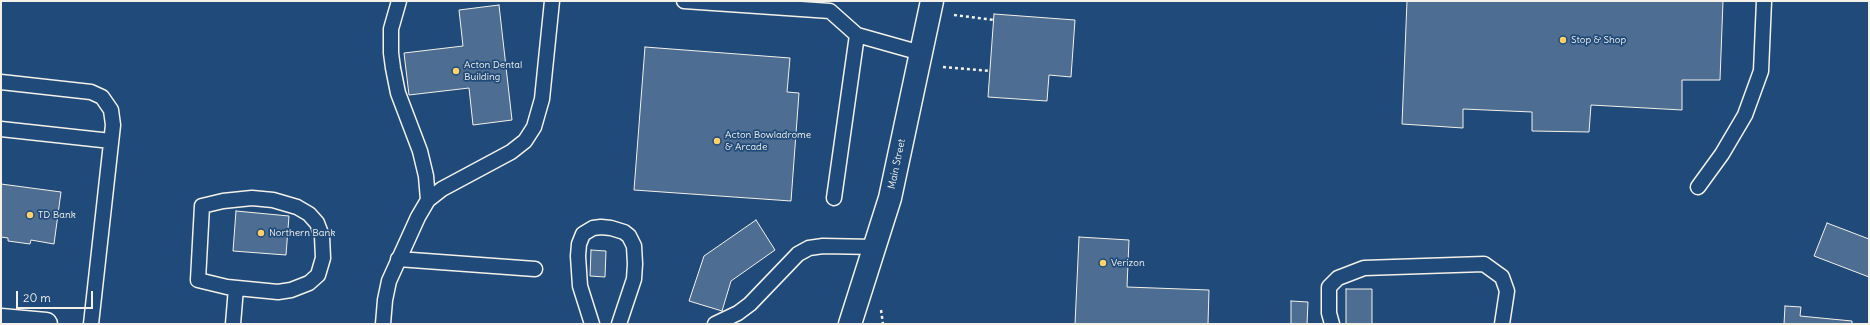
<!DOCTYPE html>
<html>
<head>
<meta charset="utf-8">
<style>
  body { margin:0 }
  #map { position:relative; width:1870px; height:325px; overflow:hidden; background:#1f4a7a; font-family:Delius,sans-serif }
  canvas { display:block }
  .frame { position:absolute; inset:0; border:2px solid #f4f1e8; pointer-events:none }
  .scale { position:absolute; left:16px; top:291px; width:77px; height:18px; box-sizing:border-box; border:2px solid #f4f1e8; border-top:0; padding-left:5px; font-size:12px; line-height:14px; white-space:nowrap; color:#f4f1e8; -webkit-text-stroke:3px #1f4a7a; paint-order:stroke }
</style>
</head>
<body>
<div id="map">
<canvas width="1870" height="325"></canvas>
<div class="frame"></div>
<div class="scale">20 m</div>
</div>
<script>
const g = document.querySelector('canvas').getContext('2d');
g.lineJoin = 'round';
function paint(path, color) { g.fillStyle = color; g.fill(path, 'evenodd'); }
const toPath = rows => new Path2D(rows.map(r => 'M' + r).join(''));
function stroke(path, color, width, dash) { g.strokeStyle = color; g.lineWidth = width; g.lineCap = dash ? 'butt' : 'round'; g.setLineDash(dash || []); g.stroke(path); }
function write(font, color, halo, rows, align = 'center') {
  g.font = font + ' Delius,sans-serif'; g.lineWidth = 3.5; g.setLineDash([]); g.textBaseline = 'middle'; g.strokeStyle = halo; g.fillStyle = color; for (const [text, x, y, turn = 0] of rows) {
    g.save(); g.translate(x, y); g.rotate((+turn || 0) * Math.PI / 180); g.textAlign = isNaN(turn) ? turn : align; if (halo) g.strokeText(text, 0, 0); g.fillText(text, 0, 0); g.restore();
  }
}
const building = toPath([
  [1407,1,1723,1,1720,80,1682,80,1682,110,1591,105,1589,132,1532,131,1532,112,1463,109,1463,128,1402,124,1407,1],
  [499,5,512,120,473,125,469,88,409,95,404,53,463,46,459,10,499,5],
  [994,14,1075,20,1071,77,1049,75,1047,101,988,97,994,14],
  [645,47,790,58,787,92,799,93,791,201,634,190,645,47],
  [1,184,61,192,54,244,31,240,30,244,8,241,8,238,1,237,1,184],
  [236,211,289,216,286,255,233,251,236,211],
  [756,220,775,250,731,281,722,311,689,301,704,256,756,220],
  [1827,223,1869,239,1869,277,1814,256,1827,223],
  [1079,237,1129,240,1127,287,1209,290,1208,324,1075,324,1079,237],
  [591,250,606,251,605,277,590,276,591,250],
  [1346,289,1372,289,1372,324,1346,324,1346,289],
  [1291,301,1308,302,1307,324,1291,324,1291,301],
  [1785,306,1801,307,1800,316,1852,321,1852,324,1784,324,1785,306]
]);
paint(building, '#4d6e92');
stroke(building, '#f4f1e8', 1);
const lane = toPath([
  [399,1,391,29,391,53,393,68,398,93,420,151,426,176,428,200],
  [684,1,830,11,857,35],
  [1,82,91,92,102,97,111,110,113,125,91,324],
  [1,129,111,141],
  [1698,187,1722,154,1745,115,1761,71,1764,1],
  [252,198,273,200,297,207,309,214,317,223,322,236,323,258,318,275,309,283,291,290,278,292,227,287,198,280,202,206,223,201,252,198],
  [834,198,857,35,921,53],
  [398,259,535,269],
  [233,324,236,288],
  [383,324,385,300,389,281,418,217,428,200,442,189,511,152,525,141,534,127,542,99,552,1],
  [592,324,580,286,578,256,579,244,583,234,593,228,601,227,611,228,624,232,629,236,634,246,635,264,634,279,619,324],
  [715,324,738,313,750,304,798,254,809,248,823,246,875,247],
  [1332,324,1329,313,1329,287,1338,278,1364,268,1484,264,1502,277,1507,291,1502,324]
]);
const secondary = toPath([
  [1,320,46,324],
  [850,324,890,198,932,1]
]);
stroke(lane, '#f4f1e8', 17);
stroke(secondary, '#f4f1e8', 25);
stroke(toPath([
  [954,15,994,20],
  [943,67,990,71],
  [881,310,883,324]
]), '#f4f1e8', 2.5, [3, 3]);
stroke(lane, '#1f4a7a', 14);
stroke(secondary, '#1f4a7a', 22);
for (const [x, y, r, color] of [
  [1563,40,4,"#ffd166"],
  [456,71,4,"#ffd166"],
  [717,141,4,"#ffd166"],
  [30,215,4,"#ffd166"],
  [261,233,4,"#ffd166"],
  [1103,263,4,"#ffd166"]
]) { const dot = new Path2D(); dot.arc(x, y, r, 0, 2 * Math.PI); g.fillStyle = color; g.fill(dot); stroke(dot, '#1f4a7a', 1.5); }
write('10px', '#f4f1e8', '#1f4a7a', [
  ["Stop & Shop",1571,40],
  ["Acton Dental",464,65],
  ["Building",464,77],
  ["Acton Bowladrome",725,135],
  ["& Arcade",725,147],
  ["TD Bank",38,215],
  ["Northern Bank",269,233],
  ["Verizon",1111,263]
], 'left');
write('10px', '#f4f1e8', '#1f4a7a', [
  ["Main Street",897,164,-78]
]);
</script>
</body>
</html>
